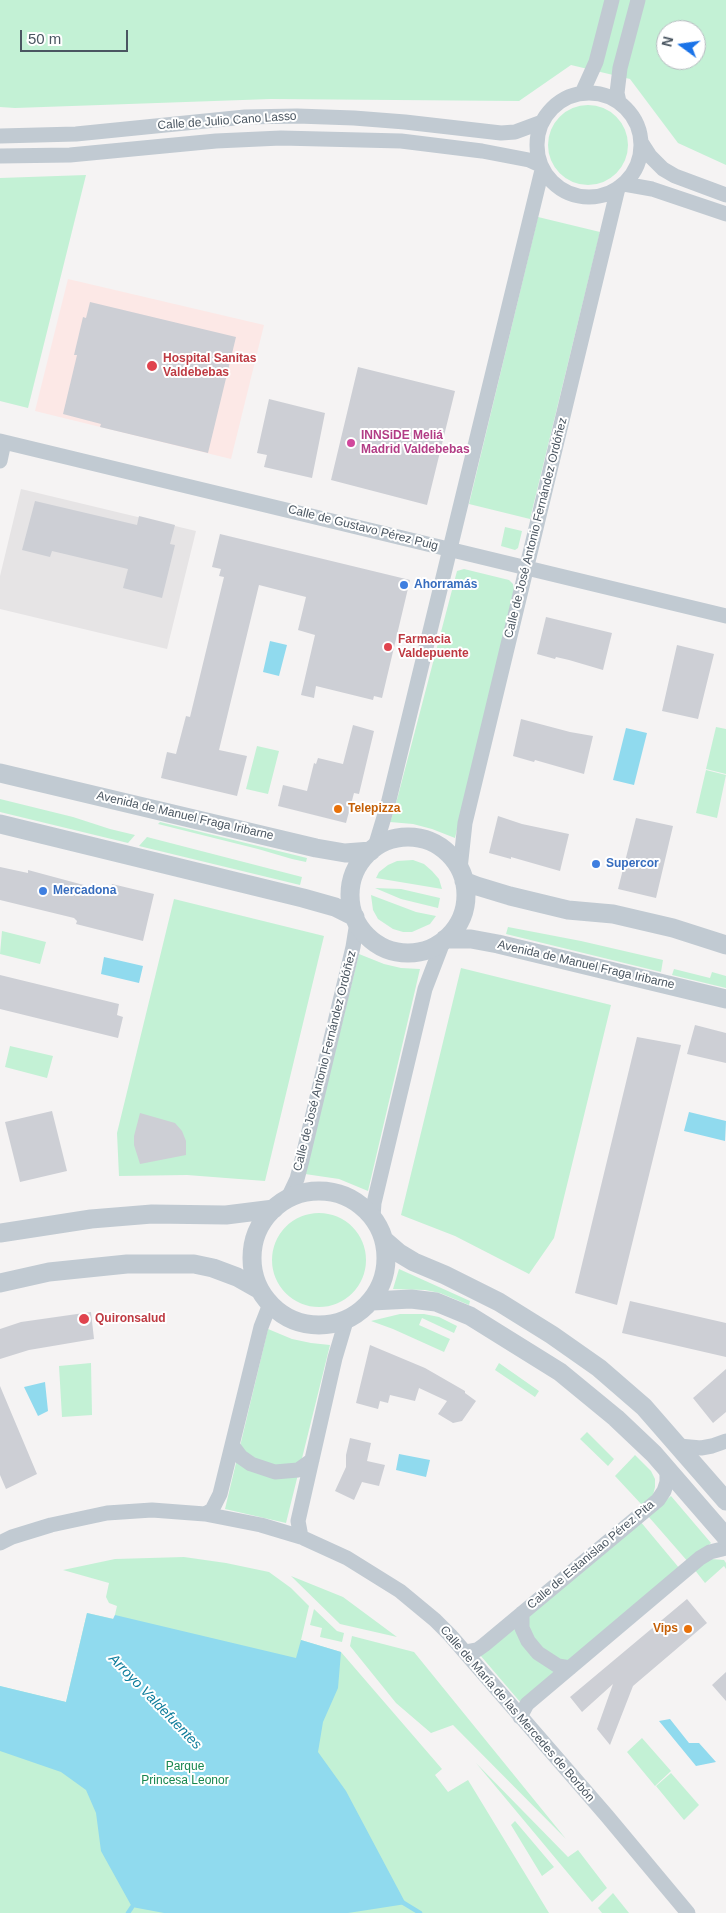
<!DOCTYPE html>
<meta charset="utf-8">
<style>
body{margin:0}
#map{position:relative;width:726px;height:1913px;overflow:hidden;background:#f5f3f3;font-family:Helvetica,sans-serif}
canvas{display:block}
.north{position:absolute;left:656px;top:20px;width:50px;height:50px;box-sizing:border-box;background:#fff;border:1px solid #b7bbc0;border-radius:50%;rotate:284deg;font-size:14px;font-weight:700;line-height:20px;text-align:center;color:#4a5661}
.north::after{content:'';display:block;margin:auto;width:18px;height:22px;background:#1a73e8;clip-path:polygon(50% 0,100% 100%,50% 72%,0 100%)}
.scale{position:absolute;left:20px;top:30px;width:108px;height:22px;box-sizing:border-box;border:2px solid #4a5661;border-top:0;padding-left:6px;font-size:15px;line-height:18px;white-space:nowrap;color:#4a5661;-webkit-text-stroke:4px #fff;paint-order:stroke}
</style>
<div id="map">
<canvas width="726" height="1913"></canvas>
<div class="north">N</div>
<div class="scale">50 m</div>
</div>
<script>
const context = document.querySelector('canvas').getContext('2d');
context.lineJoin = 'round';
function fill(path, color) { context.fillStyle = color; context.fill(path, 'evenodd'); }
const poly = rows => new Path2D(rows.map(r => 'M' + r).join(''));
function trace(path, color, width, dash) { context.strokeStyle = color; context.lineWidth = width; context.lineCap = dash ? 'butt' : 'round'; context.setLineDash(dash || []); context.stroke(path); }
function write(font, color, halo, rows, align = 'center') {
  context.font = font + ' Helvetica,sans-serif'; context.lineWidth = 4; context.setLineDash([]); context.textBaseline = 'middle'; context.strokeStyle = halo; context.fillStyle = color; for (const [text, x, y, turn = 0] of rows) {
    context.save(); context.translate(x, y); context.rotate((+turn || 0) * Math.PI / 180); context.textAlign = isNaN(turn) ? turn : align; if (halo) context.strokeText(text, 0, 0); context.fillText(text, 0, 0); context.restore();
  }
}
const education = poly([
 [21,489,196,531,167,649,0,609,0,576]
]);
const medical = poly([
 [68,279,264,325,231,459,35,411]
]);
const green = poly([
 [0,0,726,0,726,165,678,143,630,79,571,65,519,101,271,99,15,108,0,107],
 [666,30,696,30,696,60,666,60],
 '548 145a40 40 0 1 1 80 0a40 40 0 1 1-80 0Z',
 [86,175,28,408,0,401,0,178],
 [538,217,600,232,530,519,469,504],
 [505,527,522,531,518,548,515,550,501,546],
 [464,569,509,580,513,584,514,590,455,838,432,829,413,824,390,822,394,811,457,571],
 [716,727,726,729,726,774,706,769],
 [257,746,279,751,268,794,246,789],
 [706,770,726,775,717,818,696,813],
 [0,799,73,817,110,829,135,835,128,843,0,812],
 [160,822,307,858,306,862,292,859,258,849,158,824],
 [147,837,302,877,300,885,139,846],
 [413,860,424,864,432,871,439,879,442,889,376,878,379,872,388,865,397,861],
 [375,888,401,889,440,898,438,908,401,899],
 [371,895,416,912,436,916,430,924,412,932,403,932,393,929,378,919,373,910],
 [174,899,324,936,265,1181,187,1175,119,1176,117,1133],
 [508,927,581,941,663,960,661,972,506,934],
 [2,931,46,942,40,964,0,954],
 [359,954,384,964,401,968,420,969,368,1191,339,1179,305,1174],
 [461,968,611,1005,554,1238,529,1274,455,1236,401,1215],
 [674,969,710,978,712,972,726,976,726,988,672,975],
 [10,1046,53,1056,47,1078,5,1067],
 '272 1260a47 47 0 1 1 94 0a47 47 0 1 1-94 0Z',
 [399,1269,470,1301,469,1305,440,1293,425,1290,393,1289],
 [400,1314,424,1314,439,1317,457,1326,454,1333,422,1318,419,1325,450,1339,444,1352,393,1329,371,1321],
 [268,1329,292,1339,311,1343,330,1345,286,1523,225,1509],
 [91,1363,92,1415,62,1417,59,1366],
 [499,1363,539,1391,535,1397,495,1370],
 [587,1432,614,1459,608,1466,580,1439],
 [635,1455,651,1471,655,1479,655,1487,653,1495,642,1505,615,1476],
 [671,1496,711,1543,689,1563,648,1516],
 [640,1521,680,1569,521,1703,480,1655],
 [184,1557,226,1563,269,1572,291,1588,309,1606,301,1640,341,1652,442,1769,435,1775,448,1792,468,1780,549,1913,0,1913,0,1686,66,1702,87,1613,114,1619,117,1606,109,1603,106,1597,109,1583,63,1570,115,1559],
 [711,1559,724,1560,726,1563,726,1569,724,1566,705,1583,694,1569],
 [291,1576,343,1597,397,1637,340,1624],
 [314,1609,337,1631,344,1633,342,1642,320,1637,322,1628,310,1625],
 [352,1636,414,1652,566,1839,453,1725,431,1733,396,1703,350,1646],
 [642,1738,671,1771,655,1786,627,1752],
 [476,1763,568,1857,578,1850,607,1888,592,1902],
 [671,1773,699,1805,684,1820,656,1786],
 [515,1821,554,1867,542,1876,511,1825],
 [613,1893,629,1913,602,1913,598,1908]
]);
const water = poly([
 [270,641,287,645,279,676,263,672],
 [626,728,647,733,634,785,613,780],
 [104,957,143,966,139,983,101,974],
 [689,1112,726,1121,725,1141,684,1131],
 [45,1382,48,1411,38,1416,24,1387],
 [399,1454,430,1460,426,1477,396,1470],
 [87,1613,113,1619,115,1615,296,1658,301,1640,341,1652,338,1688,323,1722,318,1752,346,1791,406,1904,348,1913,164,1913,132,1907,101,1851,96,1813,86,1790,61,1772,0,1751,0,1686,66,1702],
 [670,1719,689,1743,699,1743,716,1762,696,1766,659,1721]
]);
const stream = poly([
 [402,1902,420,1913],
 [128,1913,132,1907]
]);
const building = poly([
 [90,302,236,337,208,453,100,427,101,424,63,414,77,355,74,355,83,317,86,318],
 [358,367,455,391,427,505,331,480],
 [269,399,325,413,312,478,264,467,267,455,257,453],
 [35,501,137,525,139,516,175,525,170,544,175,545,162,598,123,588,128,569,52,551,50,557,22,550],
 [220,534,410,580,382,698,374,696,373,700,316,686,314,698,301,695,315,635,298,630,306,597,259,585,219,750,247,756,237,796,161,778,167,752,176,754,186,716,190,717,224,577,219,576,221,569,212,567],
 [546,617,612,633,603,670,569,660,556,657,555,659,537,654],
 [677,645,714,654,698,719,662,711],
 [521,719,570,732,593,736,584,774,535,760,534,762,513,756],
 [353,725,374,731,359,794,354,793,346,823,278,806,283,785,307,791,314,763,316,764,318,758,343,764],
 [498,816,522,824,569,834,560,871,511,857,511,859,489,853],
 [636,818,673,826,656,898,618,889],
 [0,867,28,873,28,870,106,891,108,887,111,888,112,884,154,894,143,941,76,924,77,921,74,918,0,900],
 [0,975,119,1004,117,1015,123,1017,118,1038,0,1009],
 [695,1025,726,1033,726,1063,687,1054],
 [637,1037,681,1045,617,1305,575,1293],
 [52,1111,67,1171,20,1182,5,1122],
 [140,1113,175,1123,182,1131,186,1141,186,1155,140,1164,134,1145,134,1136],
 [630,1301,726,1323,726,1357,622,1333],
 [91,1312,94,1339,29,1350,0,1359,0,1329,21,1322],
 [370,1345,425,1368,465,1391,465,1393,476,1401,462,1421,453,1423,438,1414,447,1401,419,1388,415,1401,390,1395,388,1403,380,1401,378,1409,356,1403],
 [726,1369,726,1412,713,1423,693,1398],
 [0,1386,37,1474,6,1489,0,1475],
 [350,1438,371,1443,367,1461,385,1465,379,1486,362,1482,354,1500,335,1491,346,1467,346,1455],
 [687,1599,707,1623,633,1686,610,1745,597,1729,613,1684,582,1712,570,1697],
 [726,1672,726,1701,712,1685]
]);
const minor = poly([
 [582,93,596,62,612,0],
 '537 145a52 52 0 1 1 104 0a52 52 0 1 1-104 0Z',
 [619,102,617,93,620,68,638,0],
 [0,136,76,134,245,117,297,116,354,118,405,122,501,133,515,132,542,122],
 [641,142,650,156,663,169,675,176,726,195],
 [0,156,70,155,216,141,281,138,401,141,482,151,529,160,540,165],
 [624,184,652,189,726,214],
 [0,441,726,616],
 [0,461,4,442],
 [375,847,388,804,542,170],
 [460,869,465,823,618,188],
 [288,1198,297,1179,302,1160,353,947,357,922],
 [373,1217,374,1203,425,989,443,942],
 [232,1445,241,1457,251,1464,275,1472,298,1470,312,1460],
 [679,1446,701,1448,712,1446,726,1441],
 [205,1514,212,1510,220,1494,261,1327,270,1304],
 [301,1537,298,1521,335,1358,346,1321],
 [0,1543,12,1537,51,1525,107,1513,152,1510,205,1514,261,1525,301,1537,347,1558,400,1591,435,1620,450,1635,607,1816,688,1913],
 [522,1613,522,1628,528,1641,538,1653,558,1666,570,1668],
 [466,1652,477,1650,484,1645,658,1500,664,1491,667,1482,667,1469],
 [520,1717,527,1704,700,1558,710,1552,726,1548]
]);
const tertiary = poly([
 [0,773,316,848,345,853,371,851],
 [0,824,303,898,335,907,355,917],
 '350 895a58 58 0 1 1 116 0a58 58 0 1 1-116 0Z',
 [464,881,477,886,510,896,568,910,613,914,673,928,726,945],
 [445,939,471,939,498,944,726,999],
 '252 1258a67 67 0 1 1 134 0a67 67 0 1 1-134 0Z',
 [0,1233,91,1219,152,1214,226,1215,274,1209],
 [384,1240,399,1253,414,1262,445,1275,499,1302,552,1335,599,1368,644,1407,726,1501],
 [0,1283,49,1272,127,1264,194,1264,213,1268,237,1277,260,1290],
 [372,1301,411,1299,436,1302,470,1316,560,1372,616,1418,654,1454,726,1537]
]);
const markers = [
 [152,366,6,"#e0444e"],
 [351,443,5,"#d1479c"],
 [404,585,5,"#3f7fe0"],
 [388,647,5,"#e0444e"],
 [338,809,5,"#e8710a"],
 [596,864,5,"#3f7fe0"],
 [43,891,5,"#3f7fe0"],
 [84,1319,6,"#e0444e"],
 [688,1629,5,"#e8710a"]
];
const streetNames = [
 ["Calle de Julio Cano Lasso",227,121,-4],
 ["Calle de Gustavo Pérez Puig",363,528,14],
 ["Calle de José Antonio Fernández Ordóñez",536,528,-76],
 ["Avenida de Manuel Fraga Iribarne",185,816,13],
 ["Avenida de Manuel Fraga Iribarne",586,965,13],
 ["Calle de José Antonio Fernández Ordóñez",325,1061,-76],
 ["Calle de Estanislao Pérez Pita",591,1555,-40],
 ["Calle de María de las Mercedes de Borbón",517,1714,49]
];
const healthNames = [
 ["Hospital Sanitas",163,359],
 ["Valdebebas",163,373],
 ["Farmacia",398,640],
 ["Valdepuente",398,654],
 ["Quironsalud",95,1319]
];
const hotelNames = [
 ["INNSiDE Meliá",361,436],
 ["Madrid Valdebebas",361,450]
];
const shopNames = [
 ["Ahorramás",414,585],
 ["Supercor",606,864],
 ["Mercadona",53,891]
];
const foodNames = [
 ["Telepizza",348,809],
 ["Vips",678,1629,"right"]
];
const parkNames = [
 ["Parque",185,1767],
 ["Princesa Leonor",185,1781]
];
const waterNames = [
 ["Arroyo Valdefuentes",155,1702,46]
];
fill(education, '#e6e4e5');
fill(medical, '#fce8e6');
fill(green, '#c3f1d5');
fill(water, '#90daee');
trace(stream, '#90daee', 4.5);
fill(building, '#cdcfd5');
trace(minor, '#c1cad2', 15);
trace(tertiary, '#c1cad2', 19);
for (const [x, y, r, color] of markers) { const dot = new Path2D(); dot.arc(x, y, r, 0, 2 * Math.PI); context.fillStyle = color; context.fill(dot); trace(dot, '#fff', 2); }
write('12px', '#4a5661', '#fff', streetNames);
write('bold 12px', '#be3a42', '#fff', healthNames, 'left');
write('bold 12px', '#b23c85', '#fff', hotelNames, 'left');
write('bold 12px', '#366cbe', '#fff', shopNames, 'left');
write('bold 12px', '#c56008', '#fff', foodNames, 'left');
write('12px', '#17864f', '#fff', parkNames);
write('italic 14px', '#0c7c9b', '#fff', waterNames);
</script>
